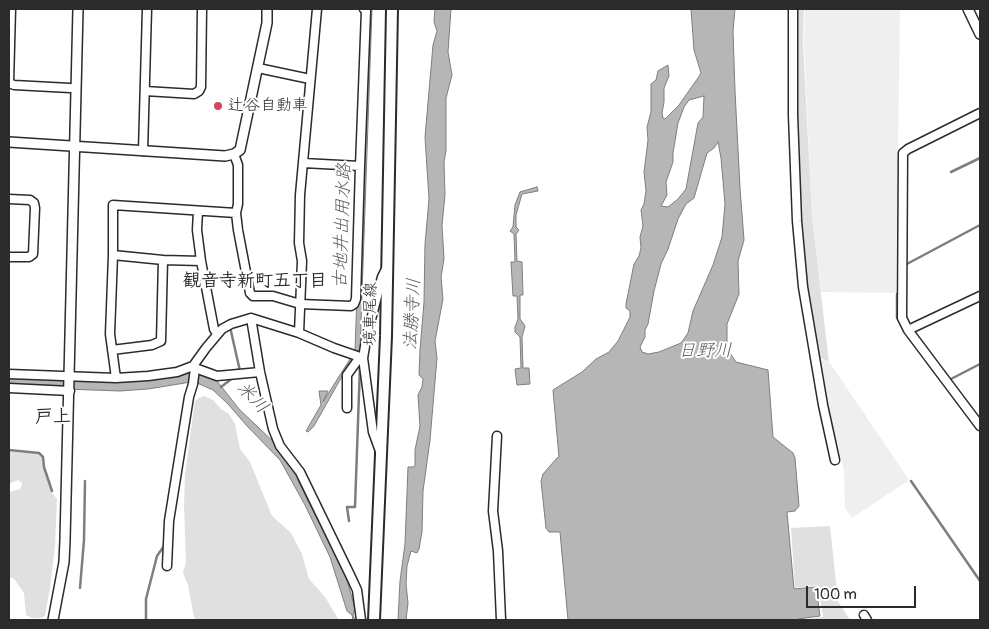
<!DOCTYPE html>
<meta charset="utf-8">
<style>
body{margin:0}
#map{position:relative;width:989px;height:629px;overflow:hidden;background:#fff;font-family:Pangolin,sans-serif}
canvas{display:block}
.frame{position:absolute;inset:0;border:10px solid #2b2b2b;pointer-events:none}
.scale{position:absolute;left:806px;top:586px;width:110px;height:22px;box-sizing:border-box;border:2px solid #2b2b2b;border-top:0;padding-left:6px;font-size:15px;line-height:18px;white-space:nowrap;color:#2b2b2b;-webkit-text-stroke:4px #fff;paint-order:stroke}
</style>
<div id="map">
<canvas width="989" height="629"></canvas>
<div class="frame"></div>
<div class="scale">100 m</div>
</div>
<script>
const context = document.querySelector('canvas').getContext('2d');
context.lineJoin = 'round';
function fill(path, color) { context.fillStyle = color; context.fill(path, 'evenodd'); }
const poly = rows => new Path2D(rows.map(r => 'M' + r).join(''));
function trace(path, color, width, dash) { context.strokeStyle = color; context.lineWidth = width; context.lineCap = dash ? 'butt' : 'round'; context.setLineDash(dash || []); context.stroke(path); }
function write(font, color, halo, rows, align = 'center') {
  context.font = font + ' Pangolin,"Klee One",sans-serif'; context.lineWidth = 4; context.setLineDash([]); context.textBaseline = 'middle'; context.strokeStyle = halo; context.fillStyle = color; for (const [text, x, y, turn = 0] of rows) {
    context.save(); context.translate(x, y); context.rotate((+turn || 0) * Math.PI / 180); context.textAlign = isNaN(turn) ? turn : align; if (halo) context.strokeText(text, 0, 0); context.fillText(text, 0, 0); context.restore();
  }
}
const built = poly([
 [805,9,900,9,896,293,821,292,812,217,804,43],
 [817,357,830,363,909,480,852,518,845,508,844,473,842,461,831,423,826,392]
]);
const green = poly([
 [795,9,804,9,803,43,812,217,829,362,817,356,800,228,797,191],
 [204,396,213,400,221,409,229,414,235,424,240,449,250,462,272,516,291,533,302,554,309,579,325,597,339,620,198,620,194,618,188,585,183,573,186,562,184,505,185,475,193,414,195,401,199,398],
 [9,451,38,454,42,458,52,493,57,499,55,546,50,588,45,616,41,618,32,618,26,615,24,593,14,579,9,577,9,492,20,489,22,485,22,483,18,480,9,484],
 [830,526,838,601,850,620,801,620,823,617,818,585,795,588,791,528]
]);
const water = poly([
 [367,9,372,9,360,351,345,371,314,426,308,432,306,431,321,405,319,391,328,391,323,402,355,351,367,9],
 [435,9,451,9,448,52,452,75,446,98,446,151,444,162,445,195,442,225,444,259,441,277,443,299,435,341,437,358,430,440,423,491,422,532,419,549,417,553,411,551,407,566,406,584,408,603,406,620,398,620,400,581,405,544,408,467,413,467,415,466,415,450,420,426,418,395,422,387,423,379,419,375,420,350,424,302,425,244,429,199,425,137,433,45,437,31,434,22,435,9],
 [691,9,735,9,733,31,735,91,740,188,744,240,738,261,739,294,727,324,727,341,730,353,736,362,768,370,773,437,793,453,795,458,799,506,795,511,787,512,794,589,816,587,820,616,798,619,798,620,568,620,560,532,549,532,546,528,541,481,543,474,557,458,559,457,553,390,582,372,596,359,609,352,618,341,630,317,630,311,626,308,626,304,634,264,639,256,641,248,640,237,643,226,641,210,644,204,646,191,644,172,648,140,647,127,651,112,651,84,656,80,658,71,668,65,669,76,664,88,664,102,662,113,663,118,665,119,679,105,698,78,701,73,694,50,691,9],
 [704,96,703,117,698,123,686,189,678,199,668,207,661,206,667,195,666,182,673,162,673,153,678,123,684,107,689,100,704,96],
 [718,142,721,158,725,204,722,237,713,265,693,311,688,333,681,343,659,352,648,354,642,352,640,347,645,337,645,330,648,324,654,291,661,264,668,249,678,219,686,204,694,198,707,153,714,148,718,142],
 [537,187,538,191,522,194,516,215,516,227,519,230,516,234,517,261,522,262,523,295,520,295,520,319,525,326,522,337,523,368,529,368,530,384,517,385,515,369,521,368,520,337,515,332,515,327,518,319,517,296,513,296,511,262,515,262,514,234,510,231,513,227,515,205,520,192,537,187],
 [190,371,197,372,213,378,217,381,239,409,280,448,290,461,289,464,294,473,297,474,298,480,306,497,338,559,343,565,355,609,353,615,355,620,353,620,352,615,347,611,330,557,305,505,280,460,247,426,228,404,213,390,195,382,191,382,148,389,120,391,9,387,9,377,108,381,164,377,190,371]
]);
const stream = poly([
 [951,172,980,158],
 [905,265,980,225],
 [897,318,897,294],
 [230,327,240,371],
 [949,380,980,364],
 [221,387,234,377],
 [9,450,39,453,43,457,44,467,52,491],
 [911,481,980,581],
 [349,521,347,507,355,507,360,365],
 [80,588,84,540,85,481],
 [146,620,146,599,157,556,164,546]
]);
const minor = poly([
 [793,9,793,115,797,221,803,287,823,405,835,460],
 [258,68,310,79],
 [9,83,11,9],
 [9,83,14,85,70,88],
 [145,91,194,94,199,91,201,87,202,9],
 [980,113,908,149,903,153,902,318,908,330,980,296],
 [143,151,147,9],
 [234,154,238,165,238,204,236,213,238,230,250,293,253,296,273,296,300,304,351,306,354,304,356,299,360,166,303,163],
 [360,166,366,11,364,9],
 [9,199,30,200,34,203,35,208,33,254,29,257,9,257],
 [198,211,197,230,201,261,214,329,217,334],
 [113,255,110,334,116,378],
 [163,260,113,255,113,205,236,213],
 [251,318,260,372,273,429,280,446,300,472,351,577,357,590,361,620],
 [908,330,980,426],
 [299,333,302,261,299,243,300,195,317,9],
 [112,350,152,345,161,341,163,260,201,261],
 [195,368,217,376,260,372],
 [9,374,116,378,148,376,177,372,193,366,206,348,222,329,231,324,251,318,299,333,334,348,363,358],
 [9,388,70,391],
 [347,408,347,375,360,357],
 [497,436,493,511,498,551,501,620],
 [381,454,373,432,363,358,367,335,382,277,386,269],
 [167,566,169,521,189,397,193,384,195,368,193,366],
 [864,615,867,620]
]);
const tertiary = poly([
 [968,9,980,34],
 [9,142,225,156,234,154,240,150,267,23,267,9],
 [53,620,64,562,65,540,78,9]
]);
const secondary = poly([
 [374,620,386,336,392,9]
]);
const markers = [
 [218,106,5,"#d1495b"]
];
const poiNames = [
 ["辻谷自動車",228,106]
];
const streetNames = [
 ["境車尾線",371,314,-89]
];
const waterNames = [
 ["古地井出用水路",343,226,-88],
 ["法勝寺川",413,314,-87],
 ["日野川",705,351],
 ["米川",252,398,46]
];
const neighbourhoodNames = [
 ["観音寺新町五丁目",255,281],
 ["戸上",53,417]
];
fill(built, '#efefef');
fill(green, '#e0e0e0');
fill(water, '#b6b6b6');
trace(water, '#7e7e7e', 1);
trace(stream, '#7e7e7e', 2.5);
trace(minor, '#2b2b2b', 11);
trace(tertiary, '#2b2b2b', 12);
trace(secondary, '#2b2b2b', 14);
trace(minor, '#fff', 8);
trace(tertiary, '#fff', 9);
trace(secondary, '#fff', 10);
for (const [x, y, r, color] of markers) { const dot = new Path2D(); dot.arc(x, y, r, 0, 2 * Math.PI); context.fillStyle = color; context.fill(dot); trace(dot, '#fff', 2); }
write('16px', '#2b2b2b', '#fff', poiNames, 'left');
write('16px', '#2b2b2b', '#fff', streetNames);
write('italic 18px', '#5c5c5c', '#fff', waterNames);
write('bold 18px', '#2b2b2b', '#fff', neighbourhoodNames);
</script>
